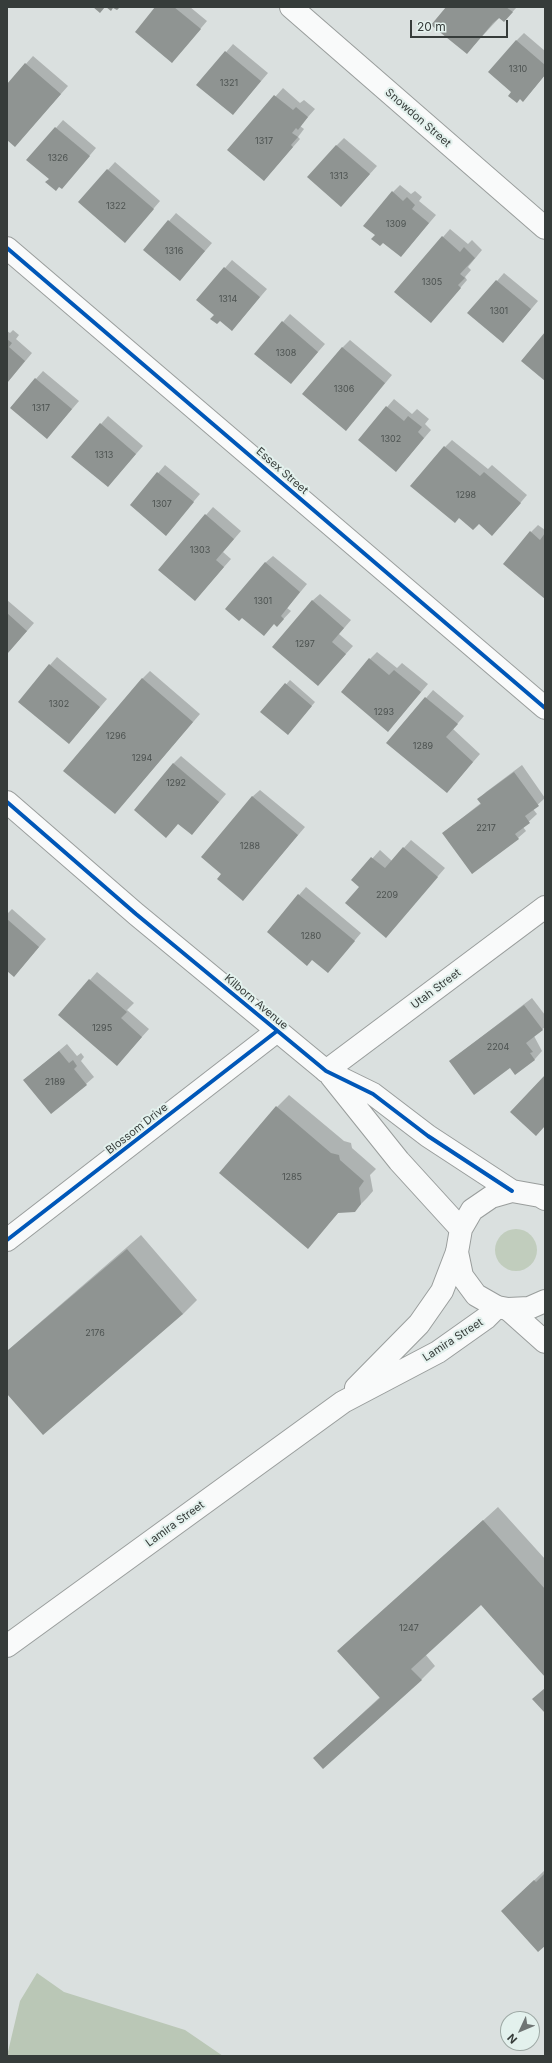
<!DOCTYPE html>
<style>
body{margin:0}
#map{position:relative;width:552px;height:2063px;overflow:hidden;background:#dae0df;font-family:Inter,sans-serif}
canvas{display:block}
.frame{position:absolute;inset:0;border:8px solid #363c3a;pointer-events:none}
.north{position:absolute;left:500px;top:2011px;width:40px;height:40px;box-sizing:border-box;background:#e3f1ed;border:1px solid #9ea9a5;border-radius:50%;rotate:226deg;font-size:11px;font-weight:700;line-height:16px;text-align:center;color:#363c3a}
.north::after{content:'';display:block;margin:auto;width:14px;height:18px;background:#6f7574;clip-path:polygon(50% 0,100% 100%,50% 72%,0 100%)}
.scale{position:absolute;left:410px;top:20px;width:98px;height:18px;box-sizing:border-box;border:2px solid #363c3a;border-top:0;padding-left:5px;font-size:12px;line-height:14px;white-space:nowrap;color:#363c3a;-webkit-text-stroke:3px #e3f1ed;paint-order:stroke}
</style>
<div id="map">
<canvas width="552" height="2063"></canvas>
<div class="frame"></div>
<div class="north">N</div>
<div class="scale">20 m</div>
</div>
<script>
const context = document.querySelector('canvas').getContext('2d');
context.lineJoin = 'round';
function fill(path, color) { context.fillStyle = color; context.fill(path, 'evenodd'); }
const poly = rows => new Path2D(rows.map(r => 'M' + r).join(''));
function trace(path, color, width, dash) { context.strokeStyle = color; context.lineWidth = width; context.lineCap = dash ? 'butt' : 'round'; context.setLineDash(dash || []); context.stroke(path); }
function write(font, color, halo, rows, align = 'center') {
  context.font = font + ' Inter,sans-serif'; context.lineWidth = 4; context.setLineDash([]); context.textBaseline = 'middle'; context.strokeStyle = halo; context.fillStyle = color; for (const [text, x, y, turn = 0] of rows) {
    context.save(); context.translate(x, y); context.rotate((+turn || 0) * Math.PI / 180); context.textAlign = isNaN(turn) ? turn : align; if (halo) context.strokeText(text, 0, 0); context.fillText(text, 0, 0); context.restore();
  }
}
const green = poly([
 '495 1250a21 21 0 1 1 42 0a21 21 0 1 1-42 0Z'
]);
const forest = poly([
 [37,1973,64,1992,185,2030,223,2056,7,2056,20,2001]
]);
const shadow = poly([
 [157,7,190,7,207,21,179,54],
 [447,7,517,7,504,21,500,17,474,45],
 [524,33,545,51,545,75,530,93,516,41],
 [233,44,268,73,240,106,198,85],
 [33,56,68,86,15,146,7,139,7,85],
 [283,88,300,103,304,100,315,109,300,126,304,129,298,137,300,139,264,180,228,150],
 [63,120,96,148,69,180,50,179,28,160],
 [344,138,377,166,341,206,336,146],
 [115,162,160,201,132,234,79,202],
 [400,185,411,194,415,191,422,197,419,201,436,215,408,248,393,192],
 [176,213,212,243,180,280,144,250],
 [450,229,468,244,472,240,482,250,468,267,471,270,465,277,467,280,438,314,443,237],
 [232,260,267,289,239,322,215,315,197,300],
 [504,273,538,301,510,334,469,313],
 [290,314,325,344,298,375,283,322],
 [13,330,19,335,16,339,32,353,7,383,7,331,10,333],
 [350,340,392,375,353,422,342,348],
 [43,371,79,401,54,430,11,407],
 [394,399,412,414,417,409,429,419,425,424,431,430,403,463,359,440],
 [108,416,143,446,115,478,101,424],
 [452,440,488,469,492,465,527,495,500,527,445,447],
 [165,465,200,494,166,534,131,505],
 [213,507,241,531,223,552,231,559,202,592,206,515],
 [538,525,545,530,545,598,531,532],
 [273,556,307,584,287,608,291,611,277,626,274,623,265,563],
 [320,594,351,620,339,634,353,646,318,685,312,601],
 [7,600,34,623,7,654],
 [377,652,397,668,402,663,428,684,395,723,370,659],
 [57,657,107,699,76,735,50,665],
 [150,671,200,714,115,813,142,679],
 [290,680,315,702,291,730,262,712],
 [433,690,464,716,453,729,480,754,454,784,387,743],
 [181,756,226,794,192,834,173,764],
 [522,765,545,798,533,809,537,814,523,827,526,831,518,838,443,833,481,803,479,799,486,792],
 [260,790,305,827,243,900,252,797],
 [411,840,445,868,386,936,360,886,353,880,380,850,392,861],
 [306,887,361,933,335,964,312,959,268,931],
 [12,909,46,939,21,968,7,969,7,914],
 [97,972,134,1003,127,1010,149,1029,124,1057,59,1015],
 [532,998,545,1015,545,1027,534,1036,542,1051,535,1059,515,1073,511,1067,450,1061],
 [67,1044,77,1056,81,1053,84,1057,81,1061,94,1077,86,1084,24,1080],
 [289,1095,344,1141,351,1143,352,1148,376,1169,370,1175,373,1191,367,1198,354,1211,339,1212,308,1247,277,1107],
 [141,1235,197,1300,183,1314,7,1392,7,1351],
 [498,1507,545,1559,545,1675,481,1604,425,1654,435,1666,421,1680,314,1758,380,1697,339,1651],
 [545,1870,545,1945,502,1911]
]);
const building = poly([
 [93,7,105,7,100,13],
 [106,7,120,7,117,10,113,8,111,11],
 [155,7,174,7,201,29,172,63,135,32],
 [446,7,506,7,513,12,504,22,499,18,493,23,467,54,431,25],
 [516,40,545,65,545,75,523,102,520,99,517,103,508,96,511,92,488,72],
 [225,51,261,81,233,115,196,85],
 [25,63,61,94,15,147,7,140,7,84],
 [274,95,293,110,296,107,308,117,298,130,296,128,292,133,298,137,291,145,293,147,264,181,227,150],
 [55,127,90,156,62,189,59,187,56,191,45,182,49,179,26,160],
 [336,145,370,174,341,207,307,177],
 [107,169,154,209,125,243,78,202],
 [392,191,403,201,407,197,415,205,412,209,429,223,401,257,383,243,380,246,371,239,375,235,363,226],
 [168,220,205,251,180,281,143,250],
 [442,236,460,252,464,247,475,258,460,274,465,278,458,285,461,288,431,323,394,292],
 [224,267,260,297,232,331,220,321,217,324,210,319,214,315,196,300],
 [496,280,531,309,503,343,467,313],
 [282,321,318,352,291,384,254,354],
 [545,332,545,381,521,361],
 [7,339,12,343,9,347,25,361,7,383],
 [342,347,385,383,346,431,302,394],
 [35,378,72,409,47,439,10,408],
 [386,406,404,421,408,416,422,427,418,432,424,438,396,472,358,440],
 [100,423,136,454,108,487,71,457],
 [444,446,480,476,484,472,521,503,492,536,479,524,473,530,459,518,455,523,410,486],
 [157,472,194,502,166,536,130,505],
 [205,514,234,539,216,560,224,567,195,601,158,570],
 [530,531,540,540,545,533,545,599,503,564],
 [265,562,300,592,281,616,284,619,277,627,274,624,264,636,242,618,239,621,225,609],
 [312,600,344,628,332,642,346,654,318,686,272,647],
 [7,613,27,631,7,654],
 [369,658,389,675,394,670,421,692,388,732,341,692],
 [49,664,100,707,69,744,18,702],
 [142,678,193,722,115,814,63,771],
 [285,683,312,706,288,735,260,712],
 [425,697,458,724,446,737,473,762,447,793,386,743],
 [173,763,219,802,192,835,178,824,166,838,134,810],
 [514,772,539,806,525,816,530,823,515,834,519,839,472,874,442,833,481,804,477,799],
 [252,796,298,835,243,901,217,879,221,874,201,857],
 [403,847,438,877,386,938,345,903,359,887,351,880,371,857,385,868],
 [298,894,355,941,328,973,312,960,307,966,267,932],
 [7,919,39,947,14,977,7,971],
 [89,979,127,1012,121,1018,142,1037,117,1066,58,1015],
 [524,1005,543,1030,526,1043,533,1052,530,1053,535,1060,515,1075,510,1068,474,1095,449,1061],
 [59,1051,69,1063,73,1060,77,1066,74,1069,87,1085,51,1114,23,1080],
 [545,1075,545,1126,536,1136,510,1112],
 [276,1106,331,1153,339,1155,340,1160,364,1181,359,1188,361,1204,355,1212,338,1213,308,1249,219,1173],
 [127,1249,183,1314,43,1435,7,1394,7,1351],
 [483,1520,545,1589,545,1677,481,1605,411,1669,422,1680,323,1769,313,1758,380,1698,337,1651],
 [545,1688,545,1713,532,1699],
 [545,1873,545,1946,538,1952,501,1911,534,1880,536,1882]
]);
const minor = poly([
 [291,7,545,228],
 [7,248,545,708],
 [326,1071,545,907],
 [7,1240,277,1031],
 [508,1309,545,1342],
 [356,1388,419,1324,442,1291,457,1252],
 [7,1646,343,1402,438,1352,486,1318,497,1307]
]);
const tertiary = poly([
 [7,802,136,914,326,1071,373,1094,428,1136,512,1191],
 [331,1076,399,1161,461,1229],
 [545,1199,540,1196,512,1191,491,1197,472,1210,461,1229,457,1252,462,1276,476,1295,497,1307,508,1309,529,1308,545,1301]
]);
const cycleway = poly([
 [7,248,545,708],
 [7,802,136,914,326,1071,373,1094,428,1136,512,1191],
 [7,1240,277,1031]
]);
const numberNames = [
 ["1310",518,69],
 ["1321",229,83],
 ["1317",264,141],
 ["1326",58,158],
 ["1313",339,176],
 ["1322",116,206],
 ["1309",396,224],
 ["1316",174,251],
 ["1305",432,282],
 ["1314",228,299],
 ["1301",499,311],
 ["1308",286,353],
 ["1306",344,389],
 ["1317",41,408],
 ["1302",391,439],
 ["1313",104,455],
 ["1298",466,495],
 ["1307",162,504],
 ["1303",200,550],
 ["1301",263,601],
 ["1297",305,644],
 ["1302",59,704],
 ["1293",384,712],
 ["1296",116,736],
 ["1289",423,746],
 ["1294",142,758],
 ["1292",176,783],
 ["2217",486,828],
 ["1288",250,846],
 ["2209",387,895],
 ["1280",311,936],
 ["1295",102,1028],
 ["2204",498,1047],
 ["2189",55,1082],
 ["1285",292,1177],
 ["2176",95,1333],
 ["1247",409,1628]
];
const streetNames = [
 ["Snowdon Street",418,118,41],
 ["Essex Street",282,471,41],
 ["Utah Street",436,989,-37],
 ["Kilborn Avenue",256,1002,40],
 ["Blossom Drive",137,1129,-38],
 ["Lamira Street",453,1340,-33],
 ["Lamira Street",175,1524,-36]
];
fill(green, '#c1cdbd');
fill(forest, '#bac7b6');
fill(shadow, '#0003');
fill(building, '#8f9492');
trace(minor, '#999d9c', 24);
trace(tertiary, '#999d9c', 24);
trace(minor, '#f9fafa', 22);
trace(tertiary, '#f9fafa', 22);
trace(cycleway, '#0057b8', 4);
write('9px', '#4c5250', null, numberNames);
write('11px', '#363c3a', '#e3f1ed', streetNames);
</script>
